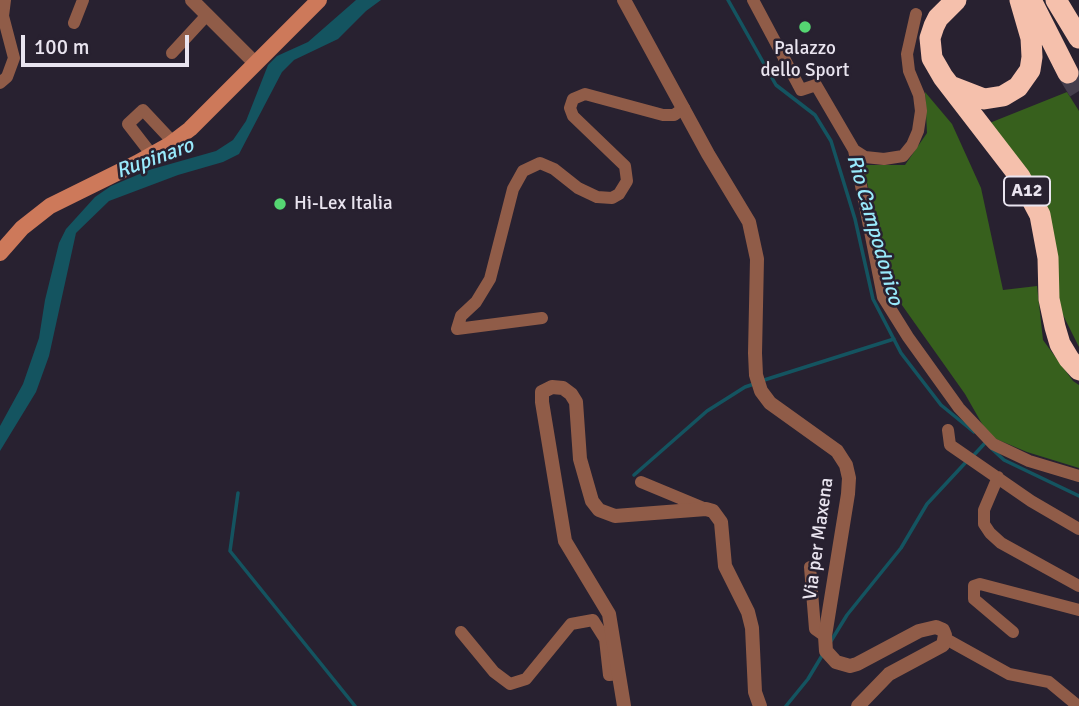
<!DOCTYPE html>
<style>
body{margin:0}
#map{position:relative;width:1079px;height:706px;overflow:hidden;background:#282130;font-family:Signika,sans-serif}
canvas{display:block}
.scale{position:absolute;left:21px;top:35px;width:168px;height:32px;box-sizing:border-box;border:4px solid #e9e4ef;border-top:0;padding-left:9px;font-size:21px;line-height:24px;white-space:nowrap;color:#e9e4ef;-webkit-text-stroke:5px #282130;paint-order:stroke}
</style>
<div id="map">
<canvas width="1079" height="706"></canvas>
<div class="scale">100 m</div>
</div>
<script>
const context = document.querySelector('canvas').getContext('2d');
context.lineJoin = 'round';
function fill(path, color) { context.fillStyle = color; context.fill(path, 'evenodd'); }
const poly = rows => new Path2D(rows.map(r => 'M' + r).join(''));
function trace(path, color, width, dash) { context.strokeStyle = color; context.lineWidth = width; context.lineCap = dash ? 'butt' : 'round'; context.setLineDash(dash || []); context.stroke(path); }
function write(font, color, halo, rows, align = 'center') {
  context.font = font + ' Signika,sans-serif'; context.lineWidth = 5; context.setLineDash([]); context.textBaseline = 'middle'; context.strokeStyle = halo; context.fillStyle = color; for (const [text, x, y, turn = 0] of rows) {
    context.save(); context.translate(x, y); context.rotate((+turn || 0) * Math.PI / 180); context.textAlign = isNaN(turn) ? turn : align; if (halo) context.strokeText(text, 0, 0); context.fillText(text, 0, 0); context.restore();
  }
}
const forest = poly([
 [925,92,952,124,981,188,1003,290,1037,286,1043,340,1073,381,1079,385,1079,468,1027,452,989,436,965,394,892,291,863,165,905,165,927,133],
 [1067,92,1079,111,1079,347,1057,303,1051,229,987,124]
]);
const water = poly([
 [356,0,381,0,366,11,338,39,294,60,282,72,239,154,223,162,178,175,109,201,76,233,49,356,36,392,0,451,0,426,23,384,39,338,45,300,59,243,66,229,95,197,111,186,149,170,216,151,233,140,246,121,268,65,277,56,308,42]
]);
const stream = poly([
 [728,0,776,85,815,115,831,141,855,219,873,299,901,353,941,405,974,432],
 [761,381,894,339],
 [992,449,1004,460,1079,496],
 [973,456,985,443],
 [634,475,707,411,745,387,754,384],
 [238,493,230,551,355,706],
 [831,641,847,615,901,548,927,504,967,461],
 [786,706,808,679,823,654]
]);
const motorwayTunnel = poly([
 [1068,73,1079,91]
]);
const minor = poly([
 [753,0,801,90,816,85,854,150,883,297,908,337,959,408,993,444,1029,461,1079,476],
 [74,23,83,0],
 [172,53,207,15],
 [0,83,7,77,14,58,3,16,5,0],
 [854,150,865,157,884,159,903,156,912,145,918,131,921,111,919,95,909,71,907,54,916,14],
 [152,155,128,124,143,110,173,142],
 [542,318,457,329,461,316,476,302,490,279,513,189,523,171,540,163,554,169,578,188,597,197,612,198,619,194,627,181,625,166,573,116,570,108,573,99,585,94,663,115,674,115,684,108],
 [948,430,950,445,1031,501,1079,529],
 [998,477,984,510,984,524,990,533,1001,543,1079,586],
 [641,482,706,509],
 [810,567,815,629,825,636],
 [461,632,494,672,510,684,526,679,571,624,593,620,605,639,609,675,619,674],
 [1013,632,974,599,974,586,980,584,1079,610],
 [946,639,1009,674,1049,682,1078,706]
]);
const tertiary = poly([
 [192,0,255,63],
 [624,0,708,154,749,222,757,259,755,353,756,375,761,391,770,403,837,451,846,465,849,478,848,494,825,636,826,651,836,662,850,666,857,664,919,631,936,627,943,630,945,635,943,645,889,674,858,706],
 [624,706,609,614,565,541,542,402,542,392,552,387,563,388,571,394,576,402,580,459,592,501,599,510,615,516,706,509,713,511,721,522,725,566,748,612,752,628,755,692,760,706]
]);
const secondary = poly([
 [0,253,22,228,50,206,137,163,169,145,190,129,319,0]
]);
const motorway = poly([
 [956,0,938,18,934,26,930,38,932,58,943,77,1020,177,1040,215,1048,258,1049,299,1055,327,1060,344,1069,359,1079,370],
 [1031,0,1068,73],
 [1056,0,1079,38],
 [953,87,984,99,1003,96,1018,87,1030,70,1032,57,1031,38,1020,0]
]);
const markers = [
 [805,27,7,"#55d672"],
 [280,204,7,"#55d672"]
];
const shields = [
 [1027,191,46]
];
const shieldNames = [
 ["A12",1027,191]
];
const poiNames = [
 ["Palazzo",805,49],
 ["dello Sport",805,71],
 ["Hi-Lex Italia",294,204,"left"]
];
const streetNames = [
 ["Via per Maxena",819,539,-82]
];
const waterNames = [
 ["Rupinaro",155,159,-20],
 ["Rio Campodonico",874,230,74]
];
fill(forest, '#37601d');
fill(water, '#145460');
trace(stream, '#145460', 3.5);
trace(motorwayTunnel, '#453e4d', 21, [21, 10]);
trace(minor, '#905c48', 12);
trace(tertiary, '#905c48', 14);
trace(secondary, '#cd795a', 16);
trace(motorway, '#f5c0ac', 21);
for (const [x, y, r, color] of markers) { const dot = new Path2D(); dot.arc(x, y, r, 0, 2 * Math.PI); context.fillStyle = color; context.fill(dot); trace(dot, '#282130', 2.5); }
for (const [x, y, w] of shields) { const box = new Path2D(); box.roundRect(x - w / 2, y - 14.5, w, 29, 5); context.fillStyle = '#282130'; context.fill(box); trace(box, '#e9e4ef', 2); }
write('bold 18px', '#e9e4ef', null, shieldNames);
write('19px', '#e9e4ef', '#282130', poiNames);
write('19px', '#e9e4ef', '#282130', streetNames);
write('italic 21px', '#98e9fb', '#282130', waterNames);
</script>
